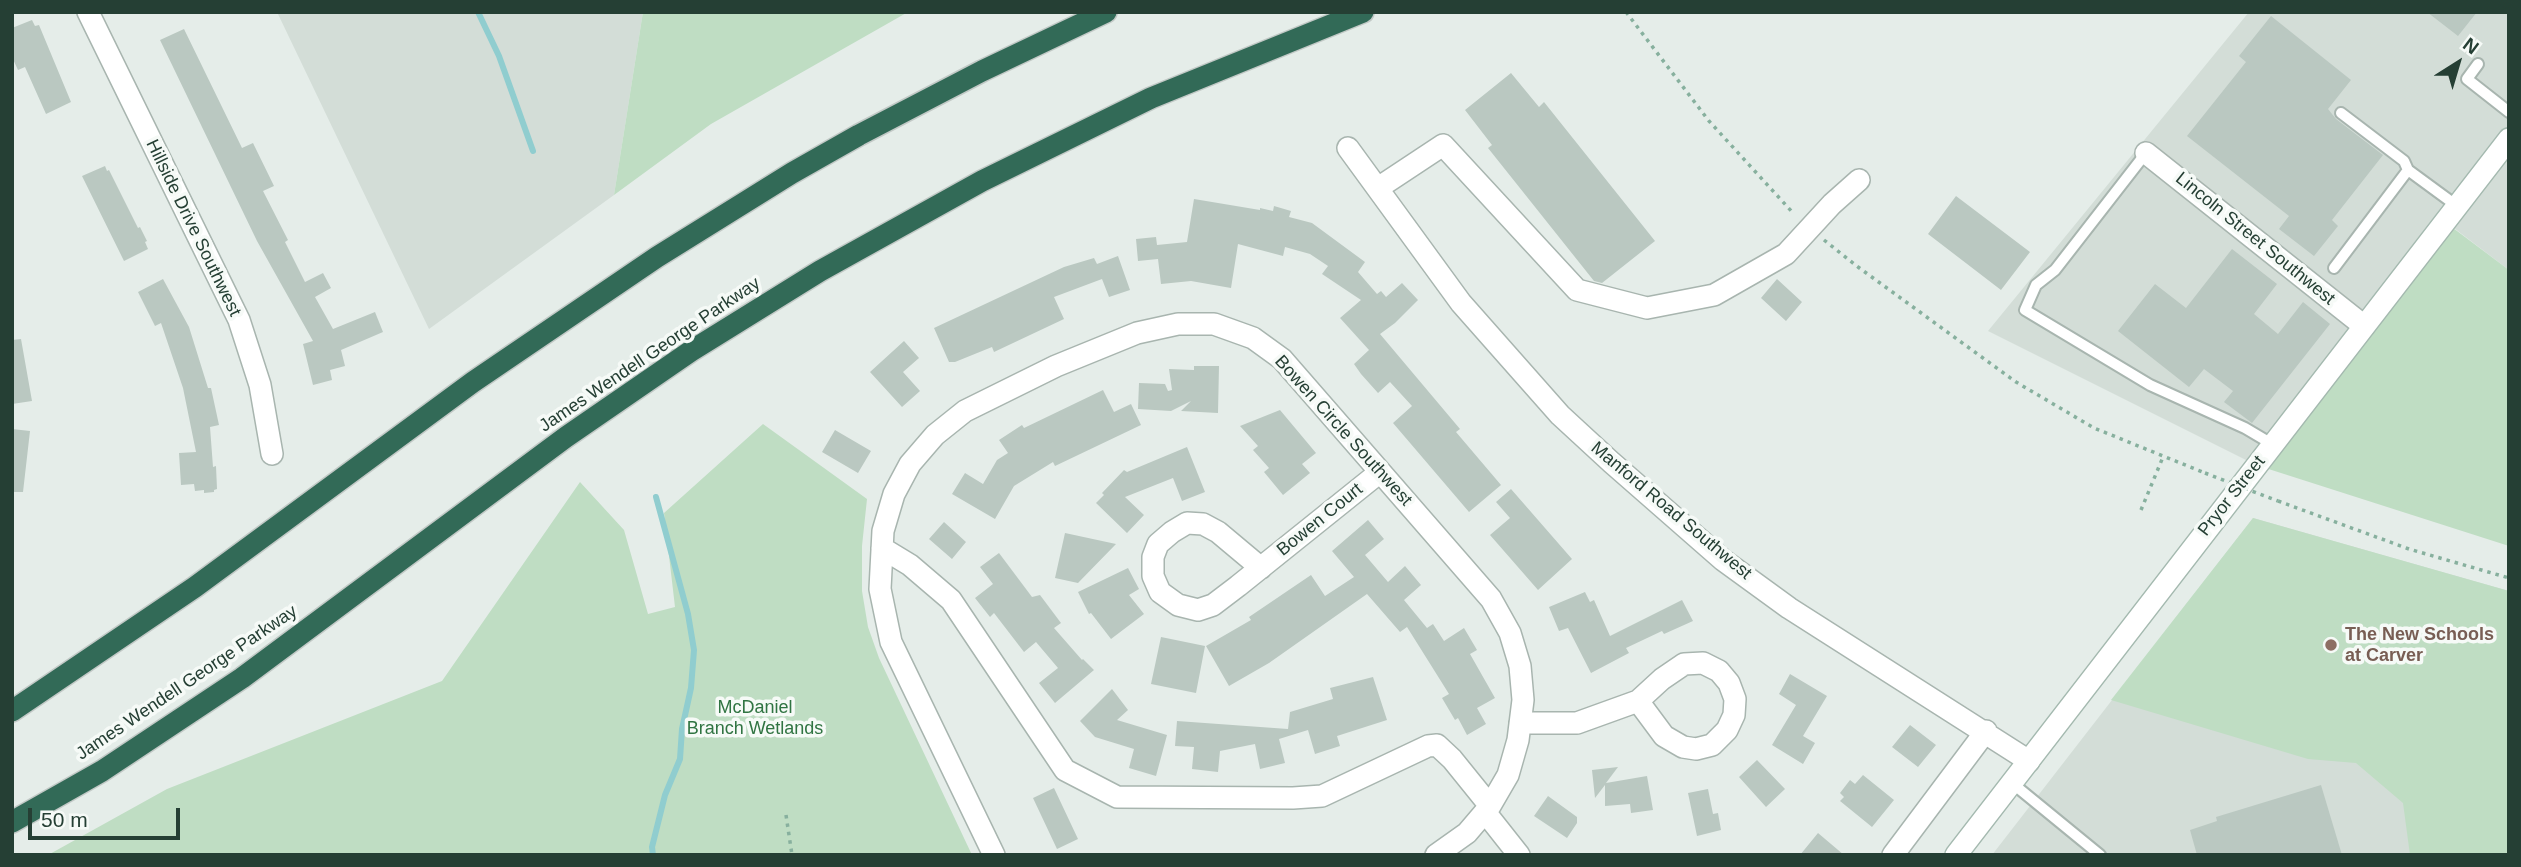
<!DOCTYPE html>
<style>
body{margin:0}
#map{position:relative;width:2521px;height:867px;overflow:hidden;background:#e5ede9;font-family:Helvetica,sans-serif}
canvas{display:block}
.frame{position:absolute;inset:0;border:14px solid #253f34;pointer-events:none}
.north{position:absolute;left:2423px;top:28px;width:70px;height:70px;-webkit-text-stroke:5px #f6faf7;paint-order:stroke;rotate:37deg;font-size:19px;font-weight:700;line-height:28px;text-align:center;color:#253f34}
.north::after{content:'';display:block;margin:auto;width:24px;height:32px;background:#253f34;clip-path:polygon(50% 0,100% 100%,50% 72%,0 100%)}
.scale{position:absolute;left:28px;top:808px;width:152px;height:32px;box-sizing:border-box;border:4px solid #253f34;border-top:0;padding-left:9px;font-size:21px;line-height:24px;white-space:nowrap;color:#253f34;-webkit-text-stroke:5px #f6faf7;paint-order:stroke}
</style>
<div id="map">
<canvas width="2521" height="867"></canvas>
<div class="frame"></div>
<div class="north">N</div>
<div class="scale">50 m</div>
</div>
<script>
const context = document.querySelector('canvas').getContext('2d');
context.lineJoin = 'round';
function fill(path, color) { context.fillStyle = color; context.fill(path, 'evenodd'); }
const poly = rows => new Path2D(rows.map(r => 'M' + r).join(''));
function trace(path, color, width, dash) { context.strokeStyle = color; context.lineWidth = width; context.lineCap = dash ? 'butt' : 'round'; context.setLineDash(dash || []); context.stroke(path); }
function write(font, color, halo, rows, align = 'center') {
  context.font = font + ' Helvetica,sans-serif'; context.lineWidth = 7; context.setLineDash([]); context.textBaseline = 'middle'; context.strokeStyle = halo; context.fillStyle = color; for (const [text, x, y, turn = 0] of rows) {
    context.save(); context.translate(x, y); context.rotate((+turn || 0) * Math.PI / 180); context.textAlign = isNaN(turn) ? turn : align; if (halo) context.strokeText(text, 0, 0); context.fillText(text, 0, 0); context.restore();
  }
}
const built = poly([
 [277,12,643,12,614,195,429,329],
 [2249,12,2509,12,2509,270,2446,222,2256,465,1988,331],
 [2253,518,2509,591,2509,855,1992,855]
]);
const green = poly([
 [643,12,908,12,711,124,614,195],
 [2445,222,2509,270,2509,546,2256,465],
 [763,424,867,499,862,546,862,591,868,627,879,658,972,855,48,855,167,789,442,681,580,482,624,530,648,614,675,607,664,513],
 [2253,518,2509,591,2509,855,2410,855,2403,803,2356,763,2308,759,2111,700]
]);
const stream = poly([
 [478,12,499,56,533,151],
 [653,855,652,847,665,795,680,759,682,729,691,688,694,650,688,614,656,497]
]);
const building = poly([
 [2427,12,2477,12,2458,36],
 [2271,16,2351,80,2328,109,2336,119,2383,155,2332,220,2338,226,2314,256,2279,229,2289,216,2187,136,2246,62,2239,56],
 [32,20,35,26,39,25,71,102,46,114,25,67,18,70,12,57,12,28],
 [184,29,242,148,253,143,274,186,263,191,288,240,285,242,305,282,323,273,331,288,315,297,333,329,375,312,383,332,341,350,345,366,330,370,332,380,313,385,303,344,313,341,257,241,160,40],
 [1511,73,1539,107,1544,102,1655,241,1602,283,1594,281,1488,148,1492,145,1465,110],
 [105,166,107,171,109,170,138,228,140,227,147,241,145,242,148,249,124,261,82,176],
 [1956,196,2030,252,2001,290,1928,234],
 [1194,199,1260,210,1260,208,1273,211,1274,206,1291,211,1289,217,1312,223,1365,262,1358,272,1377,294,1381,291,1386,297,1402,283,1418,300,1395,323,1380,334,1460,429,1456,432,1501,485,1469,512,1393,423,1412,406,1390,382,1378,393,1361,374,1354,364,1369,350,1340,318,1361,300,1322,274,1328,266,1310,254,1285,247,1283,256,1238,244,1231,288,1191,281,1161,284,1158,259,1138,261,1136,239,1156,237,1157,245,1187,242],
 [2232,249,2277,284,2254,314,2278,334,2303,302,2330,324,2252,423,2224,402,2233,391,2204,369,2189,387,2118,331,2155,284,2186,308],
 [1118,256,1130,290,1109,297,1102,279,1054,297,1064,319,994,352,992,347,955,362,949,362,934,328,1064,267,1094,258,1097,264],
 [163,279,189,327,208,388,211,388,219,425,210,427,213,467,216,466,217,489,214,490,214,492,204,493,204,490,195,491,194,484,181,485,179,453,196,452,183,388,161,323,155,326,138,292],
 [1777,279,1802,302,1786,321,1761,298],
 [21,339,32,401,12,404,12,340],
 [904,341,919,358,903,372,920,391,902,407,870,372],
 [1194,366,1219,366,1218,413,1181,411,1191,401,1171,411,1138,409,1139,383,1165,384,1168,391,1172,390,1169,369,1194,370],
 [1103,390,1114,412,1131,404,1141,425,1055,466,1053,462,1014,486,995,519,952,494,965,473,983,484,997,460,1008,453,999,440,1022,425,1024,428],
 [1280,410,1316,453,1302,464,1310,473,1283,495,1264,472,1269,468,1253,450,1258,446,1240,426],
 [12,429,30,431,23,492,12,492],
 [835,430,871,451,858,473,822,452],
 [1187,447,1205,492,1182,501,1173,478,1125,497,1144,515,1127,533,1096,503,1104,495,1102,493,1124,470,1127,472],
 [1511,489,1572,559,1538,590,1490,535,1510,518,1496,502],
 [1368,520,1384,539,1365,555,1388,582,1405,566,1421,585,1404,600,1427,628,1433,624,1444,641,1464,628,1477,650,1470,654,1495,698,1477,708,1486,724,1467,735,1458,718,1455,720,1442,698,1449,694,1407,627,1400,632,1367,594,1269,663,1229,686,1206,646,1251,620,1249,617,1311,575,1325,596,1354,577,1332,551],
 [944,522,966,542,952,559,929,539],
 [1065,533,1116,544,1078,583,1055,578],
 [999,553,1032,597,1040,595,1061,623,1054,628,1082,660,1083,659,1094,670,1055,703,1039,683,1058,668,1036,642,1024,652,994,613,990,617,975,598,993,584,980,567],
 [1128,568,1139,589,1129,595,1144,614,1111,639,1091,613,1089,614,1078,592],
 [1585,592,1590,602,1594,600,1610,636,1682,600,1693,621,1664,634,1662,631,1626,648,1629,653,1591,673,1568,628,1559,631,1549,607],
 [1161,637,1205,646,1196,693,1151,684],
 [1790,674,1827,696,1803,736,1815,743,1803,764,1772,745,1796,705,1779,694],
 [1373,677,1387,720,1337,736,1340,746,1315,754,1308,730,1279,739,1285,763,1260,769,1255,744,1220,751,1218,772,1192,769,1194,747,1175,746,1177,721,1288,729,1290,712,1333,699,1330,688],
 [1112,689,1128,710,1117,720,1167,735,1156,776,1129,768,1134,749,1095,737,1080,721],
 [1910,725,1936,745,1918,767,1892,747],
 [1757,760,1785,789,1766,807,1739,777],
 [1618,767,1606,783,1647,776,1653,810,1631,813,1630,804,1605,806,1605,785,1595,798,1592,770],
 [1863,775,1894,800,1872,827,1840,801,1844,797,1840,793,1850,780,1855,784],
 [2321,785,2342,855,2197,855,2190,830,2217,821,2216,817],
 [1054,788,1078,839,1057,849,1033,798],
 [1708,789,1713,814,1718,813,1721,830,1697,836,1688,793],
 [1548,796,1577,817,1577,823,1567,838,1534,816],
 [1818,833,1844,855,1800,855]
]);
const path = poly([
 [1626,12,1709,121,1794,214],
 [1824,240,1858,267,2016,382,2094,428,2205,473],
 [2278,501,2409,549,2509,578],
 [2141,510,2163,457],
 [786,815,792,855]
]);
const service = poly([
 [2478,64,2467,79,2509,112],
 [2341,113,2404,161,2408,170],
 [2146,153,2055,270,2036,285,2025,310,2150,385,2245,428,2272,444],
 [2334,268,2408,170,2457,206],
 [2012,783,2100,855]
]);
const minor = poly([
 [88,12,239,320,260,385,272,454],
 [1348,148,1461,303,1560,415,1611,462,1723,560,1789,608,2029,761],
 [2146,153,2364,326],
 [1378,188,1443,145,1577,290,1647,308,1714,295,1786,254,1832,204,1859,180],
 [882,548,910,565,951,600,1065,770,1117,797,1293,798,1322,796,1428,746,1437,745,1452,759,1490,806],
 [1261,568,1218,532,1203,524,1187,523,1172,532,1158,544,1153,557,1153,576,1160,592,1178,605,1198,610,1213,605,1238,586,1380,472],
 [1520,723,1577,723,1638,701,1662,679,1684,664,1703,663,1719,671,1729,683,1735,699,1734,715,1727,730,1712,745,1696,749,1683,747,1664,736,1638,701],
 [1485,812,1519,855],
 [994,855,891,642,880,589,883,531,894,494,910,464,935,435,965,411,1056,366,1137,333,1178,324,1214,324,1253,338,1282,359,1491,599,1510,633,1520,666,1523,700,1518,740,1508,775,1490,806,1467,833,1436,855],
 [1893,855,1986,731]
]);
const secondary = poly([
 [1956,855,2509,139]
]);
const motorway = poly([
 [12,711,195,587,473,382,657,257,792,173,859,135,982,71,1106,12],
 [12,822,102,771,242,678,566,437,691,351,820,271,982,181,1151,98,1363,12]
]);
const pathBridge = poly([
 [2205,473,2278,501]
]);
const markers = [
 [2331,645,7,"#8d6e63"]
];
const streetNames = [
 ["Hillside Drive Southwest",193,228,64],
 ["Lincoln Street Southwest",2255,239,39],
 ["James Wendell George Parkway",650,355,-34],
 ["Bowen Circle Southwest",1343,431,48],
 ["Pryor Street",2232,496,-52],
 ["Manford Road Southwest",1671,511,40],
 ["Bowen Court",1320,520,-39],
 ["James Wendell George Parkway",187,683,-34]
];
const educationNames = [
 ["The New Schools",2345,635],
 ["at Carver",2345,656]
];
const parkNames = [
 ["McDaniel",755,708],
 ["Branch Wetlands",755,729]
];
fill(built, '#d3ddd7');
fill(green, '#bfddc3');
trace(stream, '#90cdcf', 6);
fill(building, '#bac8c1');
trace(service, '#a8b5af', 14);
trace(minor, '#a8b5af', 24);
trace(secondary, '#a4b9af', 24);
trace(motorway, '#c2c9c6', 24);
trace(path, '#87b09e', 3.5, [3.5, 5]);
trace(service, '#fff', 10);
trace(minor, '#fff', 21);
trace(secondary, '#fff', 21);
trace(motorway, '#326a57', 21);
trace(pathBridge, '#87b09e', 3.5, [3.5, 5]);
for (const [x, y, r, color] of markers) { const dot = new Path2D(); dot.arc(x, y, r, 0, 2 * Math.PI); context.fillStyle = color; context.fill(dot); trace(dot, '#f6faf7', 2.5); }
write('18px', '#253f34', '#f6faf7', streetNames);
write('bold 18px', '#785e54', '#f6faf7', educationNames, 'left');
write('18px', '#307442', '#f6faf7', parkNames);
</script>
